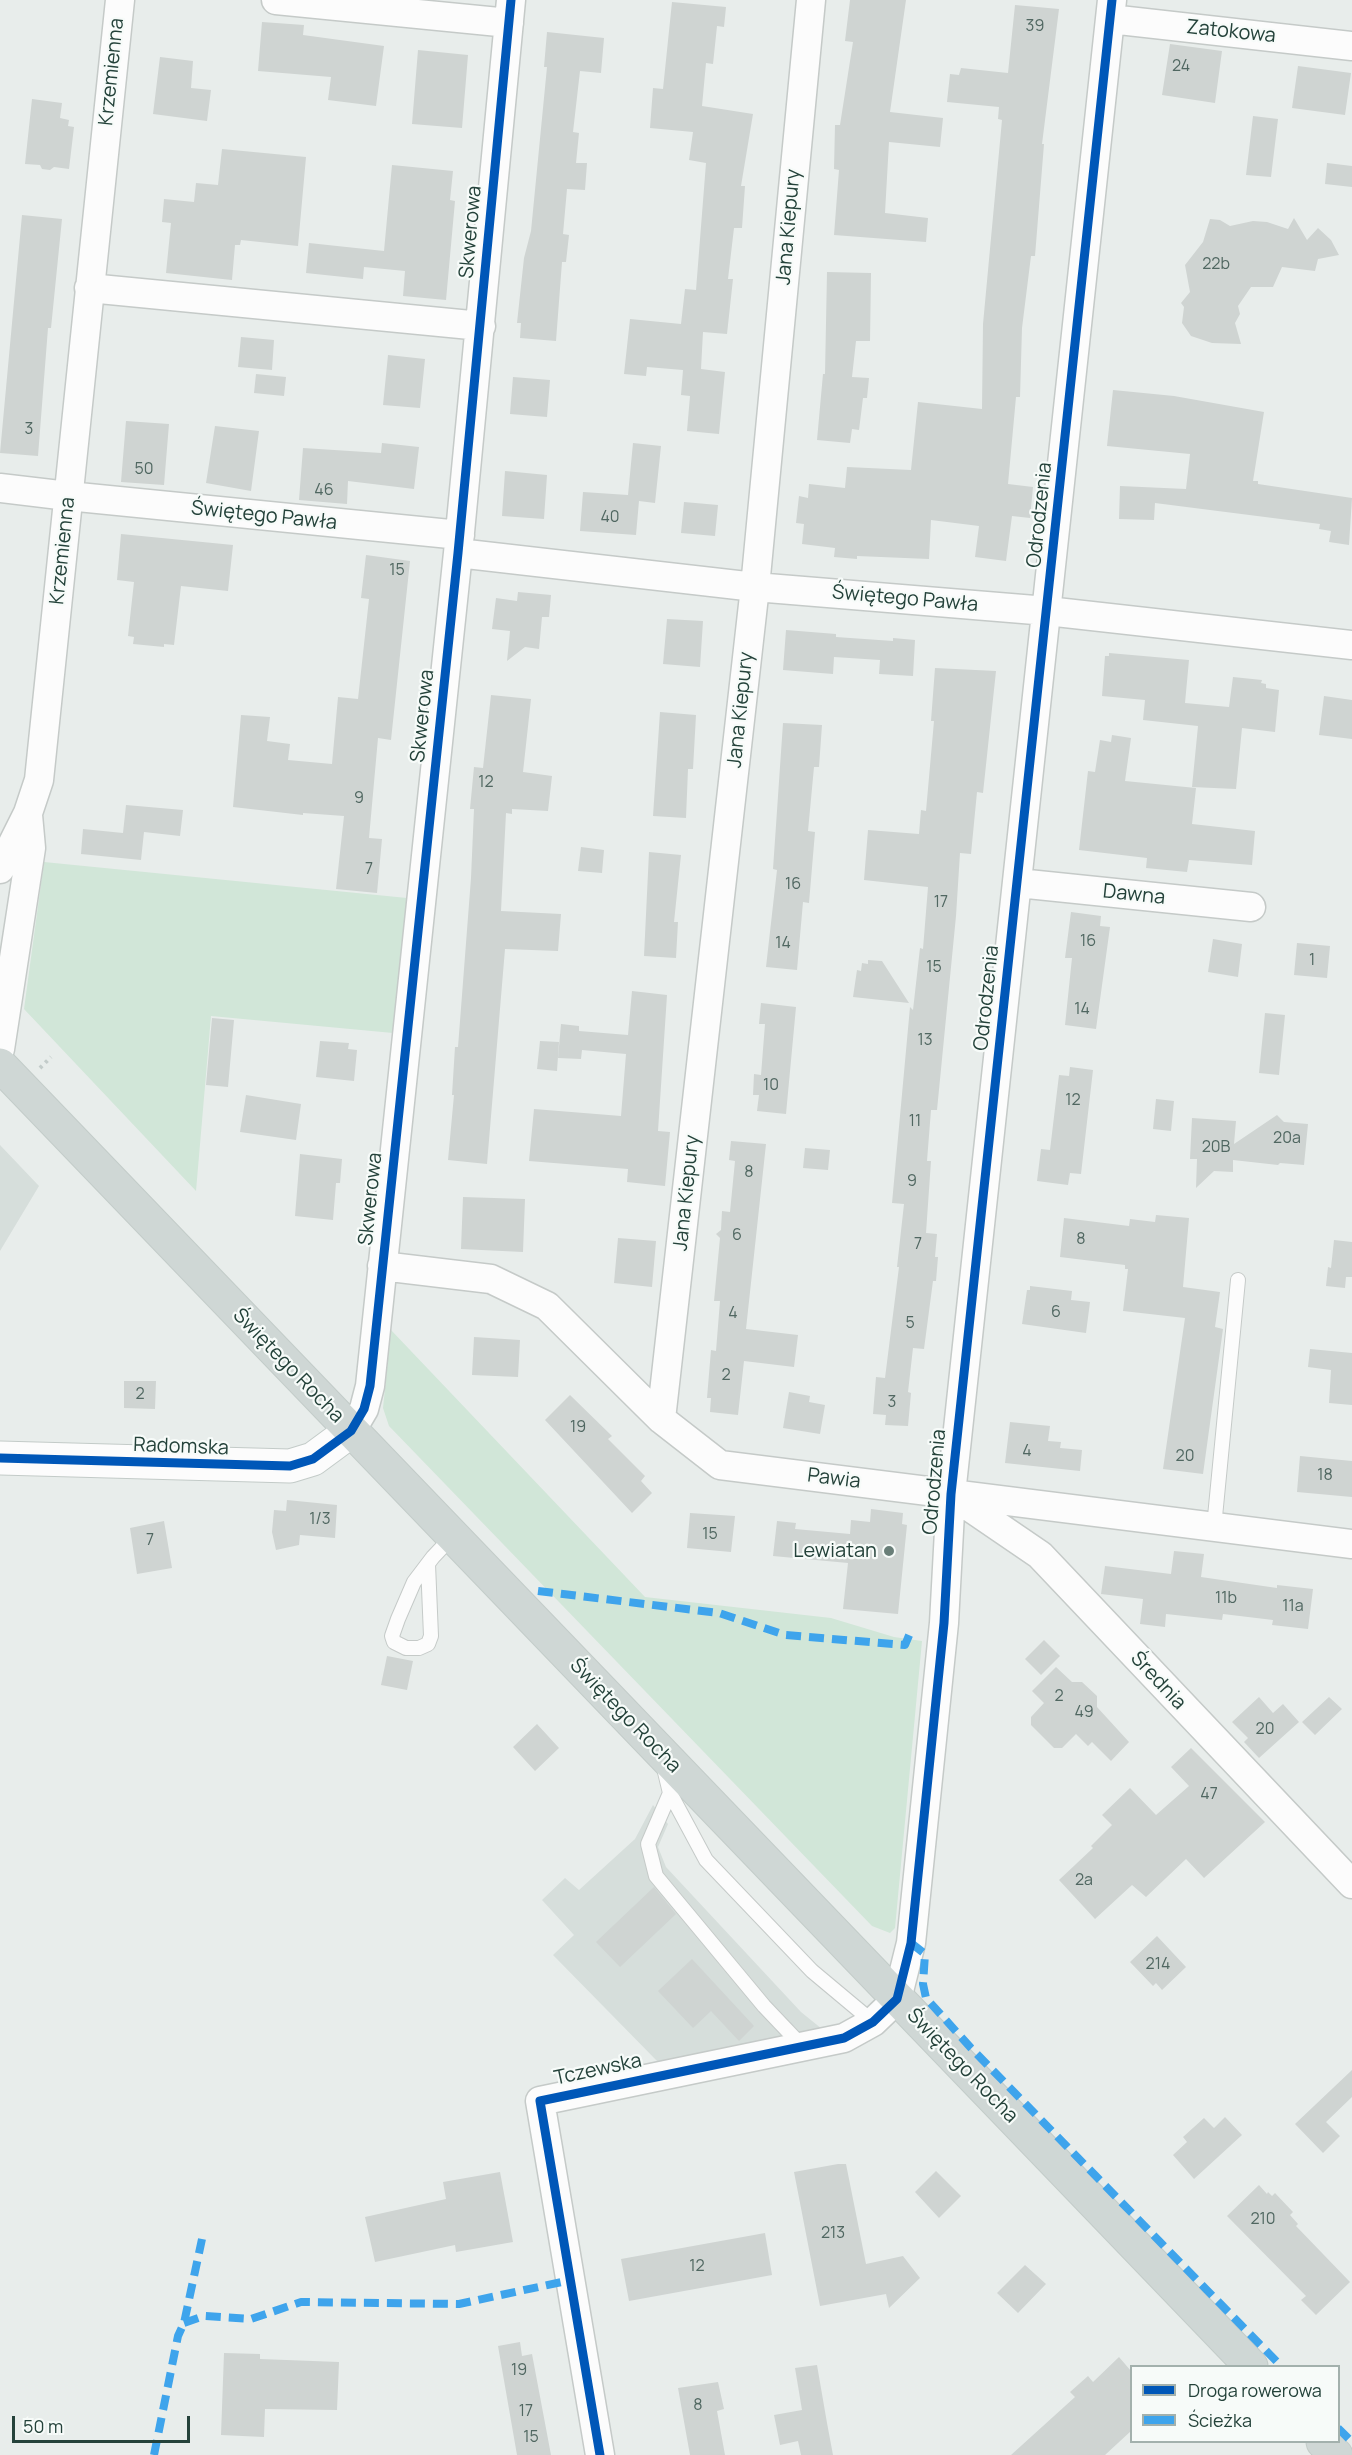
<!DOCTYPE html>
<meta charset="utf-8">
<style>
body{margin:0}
#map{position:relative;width:1352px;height:2455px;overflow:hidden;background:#e8edeb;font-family:Manrope,sans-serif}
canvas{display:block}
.legend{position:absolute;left:1130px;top:2365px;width:210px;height:78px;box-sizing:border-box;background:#f7fbf9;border:2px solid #a3b1ad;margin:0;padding:8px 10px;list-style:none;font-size:18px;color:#24423a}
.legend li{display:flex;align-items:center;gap:12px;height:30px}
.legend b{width:30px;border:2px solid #a3b1ad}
.scale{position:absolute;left:12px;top:2416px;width:178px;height:27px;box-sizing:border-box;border:3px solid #24423a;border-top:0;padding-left:8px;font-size:18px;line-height:21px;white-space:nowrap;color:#24423a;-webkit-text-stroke:4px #f7fbf9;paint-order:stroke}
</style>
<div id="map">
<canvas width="1352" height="2455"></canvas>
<ul class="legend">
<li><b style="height:8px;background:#0057b8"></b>Droga rowerowa</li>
<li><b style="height:8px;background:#3ea4ec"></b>Ścieżka</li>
</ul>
<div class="scale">50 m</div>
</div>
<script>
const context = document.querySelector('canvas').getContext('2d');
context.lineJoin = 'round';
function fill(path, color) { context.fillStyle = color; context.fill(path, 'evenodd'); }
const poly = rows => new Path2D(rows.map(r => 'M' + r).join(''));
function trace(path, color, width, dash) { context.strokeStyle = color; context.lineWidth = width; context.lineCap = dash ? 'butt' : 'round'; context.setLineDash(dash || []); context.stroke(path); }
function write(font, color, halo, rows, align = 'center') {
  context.font = font + ' Manrope,sans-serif'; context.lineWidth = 4.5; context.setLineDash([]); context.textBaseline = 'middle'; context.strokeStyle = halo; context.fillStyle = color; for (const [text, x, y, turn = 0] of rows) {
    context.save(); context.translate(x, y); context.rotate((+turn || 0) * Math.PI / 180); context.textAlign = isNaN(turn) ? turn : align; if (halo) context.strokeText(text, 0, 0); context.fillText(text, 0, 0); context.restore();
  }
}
const built = poly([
 [0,1145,39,1186,0,1251],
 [653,1805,668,1824,658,1847,666,1867,801,2012,822,2029,658,2062,553,1955,574,1935,542,1900,565,1878,579,1890,635,1839]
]);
const green = poly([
 [44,862,407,898,393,1033,211,1016,196,1191,24,1009],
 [391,1330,645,1597,831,1618,894,1637,922,1641,895,1928,890,1933,872,1926,389,1426,383,1408]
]);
const building = poly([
 [850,0,906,0,890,112,943,118,940,147,889,142,885,213,928,218,926,242,834,235,839,170,834,169,835,125,840,125,853,42,845,41],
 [672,2,726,7,724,27,717,26,713,64,706,63,702,106,753,114,741,186,745,186,742,228,734,228,728,279,733,279,727,334,703,332,701,369,725,372,719,434,687,431,690,396,681,395,683,370,647,367,646,376,624,374,630,319,681,324,685,289,696,290,706,163,689,160,693,132,650,128,653,88,663,89],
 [1015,5,1059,9,1042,144,1044,144,1035,256,1031,256,1022,328,1020,397,1016,397,1008,484,1033,487,1030,518,1012,516,1006,561,975,557,979,526,931,520,929,559,857,556,857,559,834,557,835,548,802,544,804,524,796,523,799,496,808,498,809,484,845,488,847,467,911,470,918,402,982,409,983,324,1002,120,998,119,999,107,947,102,950,74,959,75,961,68,1008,73],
 [262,22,304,25,303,35,384,46,376,106,328,100,331,77,258,71],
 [547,32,604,38,601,73,580,71,573,132,579,133,576,163,587,163,585,190,567,189,563,234,569,235,566,262,562,262,556,341,520,338,521,323,517,323,524,258,531,231,547,67,544,67],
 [1170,44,1222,51,1215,103,1162,95],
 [418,50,468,55,462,128,412,124],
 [160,57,193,61,191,88,211,90,207,121,153,114],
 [1298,66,1351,73,1345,115,1292,108],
 [32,99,62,103,60,118,69,120,68,126,74,127,69,169,54,167,50,170,42,169,40,165,25,164],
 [1253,116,1278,119,1271,177,1246,175],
 [222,149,306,157,298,246,241,240,240,245,235,245,232,280,166,273,171,223,162,222,164,199,194,202,196,183,218,185],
 [1327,163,1352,166,1352,187,1325,184],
 [392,165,453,171,450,200,455,201,446,300,403,296,405,271,364,267,363,279,306,273,309,243,384,251],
 [22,215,62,219,51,328,48,328,38,456,0,453],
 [1294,218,1307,240,1318,228,1331,240,1339,255,1318,259,1315,271,1282,267,1273,287,1251,287,1238,306,1240,314,1235,323,1241,344,1212,343,1191,336,1182,323,1184,307,1181,303,1190,292,1185,265,1203,242,1210,219,1220,220,1230,226,1253,221,1267,222,1288,229],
 [827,272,871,273,870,341,856,341,852,377,869,378,867,398,863,398,859,430,852,429,850,443,817,440,823,374,825,374],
 [241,337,274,340,272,370,238,367],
 [388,355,425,359,420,408,383,405],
 [256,374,286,377,284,396,254,393],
 [513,377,550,380,547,417,510,414],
 [1113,390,1174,396,1264,412,1253,481,1258,481,1258,484,1352,498,1349,545,1329,542,1331,531,1319,529,1320,524,1155,503,1154,520,1119,519,1120,486,1186,489,1190,454,1107,446],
 [126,421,169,424,164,485,121,482],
 [215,426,259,431,251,491,206,483],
 [382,443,419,447,414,489,348,481,347,504,299,500,303,448,381,453],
 [633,443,661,446,655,503,639,501,636,535,580,531,583,492,628,495],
 [505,471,547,475,544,519,502,516],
 [684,502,718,505,715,536,681,533],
 [121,534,233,545,228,591,181,586,174,645,164,644,164,647,133,644,134,637,128,636,134,582,117,580],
 [366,555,410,561,391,740,378,738,369,838,382,839,377,893,336,889,344,816,303,813,303,815,233,807,241,715,270,717,267,741,290,744,288,760,332,764,338,697,358,699,369,599,361,598],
 [518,592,551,595,549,617,542,617,539,649,525,647,507,661,510,631,492,629,496,598,517,601],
 [667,619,703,621,700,667,663,664],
 [786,630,836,634,836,637,893,641,893,638,915,640,913,676,879,674,880,660,834,657,833,674,783,670],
 [1109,653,1189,660,1185,703,1229,707,1233,677,1262,680,1261,683,1266,684,1266,688,1279,690,1275,732,1242,728,1236,789,1192,787,1198,726,1143,720,1145,700,1102,696,1105,656,1109,656],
 [935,668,996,671,983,793,977,792,971,854,960,853,956,916,937,1110,931,1110,927,1161,931,1161,926,1233,937,1234,935,1257,938,1257,936,1281,933,1281,924,1349,913,1348,908,1392,911,1393,908,1426,885,1425,886,1415,873,1414,876,1377,885,1378,899,1267,897,1267,904,1204,892,1203,910,1007,913,1010,920,948,923,949,928,887,864,880,868,830,919,834,921,810,926,811,934,721,931,721],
 [491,695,531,699,523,772,552,776,548,811,512,809,512,814,506,813,501,911,561,914,558,951,505,949,487,1164,448,1160,454,1095,452,1095,455,1047,458,1047,471,878,474,809,470,809,474,767,483,768],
 [1324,696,1352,700,1352,739,1319,735],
 [660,712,696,715,693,769,688,769,686,818,653,816],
 [783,723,822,725,819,767,814,767,808,831,815,832,809,903,803,902,797,970,766,967,777,870,773,869],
 [1112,735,1131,738,1125,781,1196,788,1192,824,1255,831,1252,865,1189,860,1187,872,1146,868,1147,858,1079,850,1088,771,1095,772,1100,740,1111,742],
 [126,805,183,810,180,836,144,832,141,860,81,854,83,829,123,833],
 [581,847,604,850,602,873,578,871],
 [649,852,681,855,674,922,678,922,676,958,644,956],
 [1071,912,1101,916,1100,926,1110,927,1096,1029,1065,1025,1072,958,1065,958],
 [1213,939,1242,944,1238,977,1208,972],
 [1297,943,1330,946,1327,978,1294,975],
 [868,960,882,961,909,1003,853,997,857,970,861,971,862,963,868,964],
 [632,991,667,995,658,1131,670,1132,665,1186,627,1182,628,1169,529,1161,534,1109,621,1116,626,1054,582,1050,581,1059,558,1058,561,1024,579,1026,579,1031,628,1035],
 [761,1003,796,1007,786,1114,757,1111,759,1095,753,1095,754,1074,761,1075,765,1024,759,1024],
 [1265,1013,1285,1015,1279,1075,1259,1073],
 [212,1018,234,1020,228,1087,206,1085],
 [320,1041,349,1043,348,1049,357,1050,354,1081,316,1077],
 [540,1041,559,1042,557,1071,537,1069],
 [1070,1067,1093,1070,1081,1174,1070,1173,1068,1185,1037,1181,1041,1149,1050,1150,1059,1075,1069,1076],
 [246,1095,301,1104,296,1140,240,1132],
 [1156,1099,1174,1101,1171,1131,1153,1129],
 [1277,1115,1284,1122,1308,1124,1304,1165,1280,1163,1278,1165,1233,1160,1233,1172,1214,1171,1196,1188,1197,1159,1190,1159,1192,1118,1236,1121,1234,1144],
 [731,1141,766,1144,746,1329,798,1335,794,1367,744,1361,738,1415,710,1412,711,1398,707,1398,711,1350,716,1351,720,1301,714,1301,720,1238,716,1234,721,1230,722,1211,730,1212,735,1161,729,1160],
 [805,1148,830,1150,828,1170,803,1168],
 [300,1154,342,1159,340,1183,336,1183,333,1220,295,1216],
 [463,1197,525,1199,523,1252,461,1249],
 [1156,1215,1189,1218,1183,1287,1220,1292,1215,1327,1223,1329,1203,1474,1163,1469,1185,1318,1123,1311,1128,1269,1125,1269,1125,1265,1060,1257,1064,1218,1129,1226,1130,1219,1155,1222],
 [618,1238,656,1241,652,1287,614,1283],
 [1334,1240,1352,1242,1352,1277,1346,1277,1345,1288,1326,1286,1328,1267,1331,1268],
 [1030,1286,1072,1291,1071,1300,1090,1302,1086,1333,1022,1324,1027,1290,1030,1290],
 [474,1337,520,1340,518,1377,472,1375],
 [1310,1349,1352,1353,1352,1405,1329,1403,1331,1370,1308,1367],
 [124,1381,156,1381,155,1409,124,1408],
 [789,1392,810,1396,809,1402,825,1405,820,1434,783,1428],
 [570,1395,612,1436,608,1439,645,1476,641,1481,652,1493,632,1513,545,1420],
 [1010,1422,1050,1426,1048,1441,1061,1442,1060,1448,1082,1450,1080,1471,1005,1463],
 [1300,1456,1352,1461,1352,1497,1297,1492],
 [287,1500,337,1505,335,1538,300,1535,299,1545,276,1550,272,1532,274,1510,286,1511],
 [871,1509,903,1513,902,1524,907,1525,898,1614,843,1609,848,1563,773,1556,777,1521,796,1523,795,1529,850,1534,851,1520,870,1522],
 [690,1513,735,1516,731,1552,687,1548],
 [164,1521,172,1568,137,1574,130,1528],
 [1174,1551,1204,1554,1201,1577,1277,1588,1277,1585,1313,1589,1308,1629,1272,1625,1273,1620,1223,1614,1222,1620,1166,1614,1165,1627,1140,1624,1143,1599,1101,1594,1105,1566,1171,1574],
 [1044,1640,1060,1656,1041,1675,1025,1659],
 [387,1656,413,1661,407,1690,381,1685],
 [1056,1667,1072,1682,1082,1682,1097,1696,1097,1707,1129,1742,1111,1761,1092,1742,1088,1746,1076,1734,1062,1748,1054,1748,1031,1725,1031,1717,1044,1703,1032,1691],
 [1259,1697,1273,1713,1283,1704,1299,1722,1259,1758,1244,1742,1248,1738,1232,1722],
 [1329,1697,1342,1709,1315,1735,1302,1722],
 [537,1724,559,1748,535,1771,513,1747],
 [1191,1748,1265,1822,1204,1878,1186,1859,1146,1897,1132,1885,1095,1919,1059,1880,1093,1848,1091,1846,1112,1825,1102,1815,1130,1788,1156,1815,1189,1786,1171,1767],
 [654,1887,676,1914,620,1967,596,1942],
 [1157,1936,1186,1967,1162,1990,1156,1983,1153,1986,1130,1962],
 [692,1959,754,2026,739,2041,711,2011,693,2028,658,1991],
 [1352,2070,1352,2097,1326,2122,1340,2136,1323,2153,1295,2124],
 [1225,2117,1242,2135,1194,2179,1173,2155,1187,2142,1183,2137,1204,2118,1214,2128],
 [838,2164,846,2164,866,2264,903,2256,920,2278,889,2308,886,2294,820,2306,794,2172],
 [936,2171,961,2196,939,2218,915,2192],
 [500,2172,513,2242,456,2252,455,2245,375,2262,365,2217,446,2199,443,2182],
 [1259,2185,1267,2194,1268,2192,1272,2196,1275,2193,1293,2212,1290,2215,1298,2224,1296,2226,1350,2282,1316,2315,1301,2300,1306,2296,1227,2216],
 [765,2233,772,2275,629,2301,621,2259],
 [1025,2265,1046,2284,1018,2313,997,2293],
 [520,2342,522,2356,532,2354,551,2455,517,2455,498,2346],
 [224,2353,260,2354,260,2359,339,2362,337,2410,265,2409,264,2437,221,2435],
 [1119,2357,1131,2371,1131,2431,1105,2455,1011,2455,1075,2397,1070,2392,1088,2376,1093,2382],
 [817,2365,827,2423,833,2455,801,2455,798,2441,780,2445,774,2415,802,2410,795,2368],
 [718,2382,724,2409,717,2411,725,2455,690,2455,678,2388]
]);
const path = poly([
 [40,1068,51,1057]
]);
const lane = poly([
 [1214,1527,1238,1280],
 [428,1564,431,1636,428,1644,419,1648,406,1648,394,1642,392,1636,398,1619,414,1582,433,1557,452,1537],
 [664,1768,670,1793,706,1860,812,1971,873,2022],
 [670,1793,648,1844,656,1876,764,2006,802,2046]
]);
const street = poly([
 [276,0,509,23],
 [1110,19,1352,46],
 [89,288,481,326],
 [0,488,68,496,460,535],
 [458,553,755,587,1047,611,1352,645],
 [0,869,28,813,39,780,120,0],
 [1018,883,1251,907],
 [0,1049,31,848,28,815],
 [382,1266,491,1279,547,1306,661,1419,720,1465,1352,1544],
 [661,1419,755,587,811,0],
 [351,1431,364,1409,370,1386,458,553,511,0],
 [955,1497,1040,1555,1352,1884],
 [600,2455,540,2101,844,2038,873,2022,897,1999,911,1943,944,1623,951,1494,1112,0]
]);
const secondary = poly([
 [0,1458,290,1466,313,1459,351,1431]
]);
const primary = poly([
 [0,1065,1251,2366],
 [1323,2442,1336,2455]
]);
const quiet = poly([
 [538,1591,719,1613,785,1635,905,1645,910,1633],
 [911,1943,925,1954,923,1984,926,1998,971,2048,1281,2366],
 [184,2323,204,2316,251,2319,301,2302,459,2304,571,2280],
 [1338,2428,1352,2442],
 [154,2455,178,2336,184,2323,202,2239]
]);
const cycleway = poly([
 [0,1458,290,1466,313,1459,351,1431,364,1409,370,1386,458,553,511,0],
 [600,2455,540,2101,844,2038,873,2022,897,1999,911,1943,944,1623,951,1494,1112,0]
]);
const markers = [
 [889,1551,6,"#697e78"]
];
const numberNames = [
 ["39",1035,27],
 ["24",1181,67],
 ["22b",1216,265],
 ["3",29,430],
 ["50",144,470],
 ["46",324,491],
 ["40",610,518],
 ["15",397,571],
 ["12",486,783],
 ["9",359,799],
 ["7",369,870],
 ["16",793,885],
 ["17",941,903],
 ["16",1088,942],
 ["14",783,944],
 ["1",1312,961],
 ["15",934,968],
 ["14",1082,1010],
 ["13",925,1041],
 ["10",771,1086],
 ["12",1073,1101],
 ["11",915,1122],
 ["20a",1287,1139],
 ["20B",1216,1148],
 ["8",749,1173],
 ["9",912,1182],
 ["6",737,1236],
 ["8",1081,1240],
 ["7",918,1245],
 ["6",1056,1313],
 ["4",733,1314],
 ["5",910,1324],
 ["2",726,1376],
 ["2",140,1395],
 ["3",892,1403],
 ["19",578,1428],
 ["4",1027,1452],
 ["20",1185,1457],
 ["18",1325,1476],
 ["1/3",320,1520],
 ["15",710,1535],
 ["7",150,1541],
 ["11b",1226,1599],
 ["11a",1293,1607],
 ["2",1059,1697],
 ["49",1084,1713],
 ["20",1265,1730],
 ["47",1209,1795],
 ["2a",1084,1881],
 ["214",1158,1965],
 ["210",1263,2220],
 ["213",833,2234],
 ["12",697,2267],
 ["19",519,2371],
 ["8",698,2406],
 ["17",526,2412],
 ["15",531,2438]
];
const streetNames = [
 ["Zatokowa",1231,32,6],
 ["Krzemienna",112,72,-84],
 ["Jana Kiepury",789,227,-85],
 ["Skwerowa",471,232,-85],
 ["Odrodzenia",1040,515,-84],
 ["Świętego Pawła",264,516,6],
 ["Krzemienna",63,551,-84],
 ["Świętego Pawła",905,599,5],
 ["Jana Kiepury",741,710,-84],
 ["Skwerowa",423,716,-84],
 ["Dawna",1134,895,6],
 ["Odrodzenia",987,998,-84],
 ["Jana Kiepury",687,1193,-84],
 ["Skwerowa",371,1199,-84],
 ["Świętego Rocha",288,1366,46],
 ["Radomska",181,1447,2],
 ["Pawia",834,1479,7],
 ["Odrodzenia",935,1482,-85],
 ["Średnia",1158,1681,47],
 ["Świętego Rocha",625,1716,46],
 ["Świętego Rocha",962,2066,46],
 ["Tczewska",598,2070,-12]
];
const poiNames = [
 ["Lewiatan",877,1551]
];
fill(built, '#d6dedb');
fill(green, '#d1e6d8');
fill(building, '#cfd4d2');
trace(lane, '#c5cac8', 16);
trace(street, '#c5cac8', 31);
trace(secondary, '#c3cbc8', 35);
trace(primary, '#c3ccc9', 35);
trace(path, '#c3ccca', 4, [3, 4.5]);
trace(lane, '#fcfcfc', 14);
trace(street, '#fcfcfc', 28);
trace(secondary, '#fcfcfc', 33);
trace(primary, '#cfd7d5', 33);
trace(quiet, '#3ea4ec', 8, [15, 8]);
trace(cycleway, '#0057b8', 9);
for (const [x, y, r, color] of markers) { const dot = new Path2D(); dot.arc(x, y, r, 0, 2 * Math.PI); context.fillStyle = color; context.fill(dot); trace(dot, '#f7fbf9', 2); }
write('16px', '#506761', null, numberNames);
write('20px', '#24423a', '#f7fbf9', streetNames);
write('20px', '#24423a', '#f7fbf9', poiNames, 'right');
</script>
